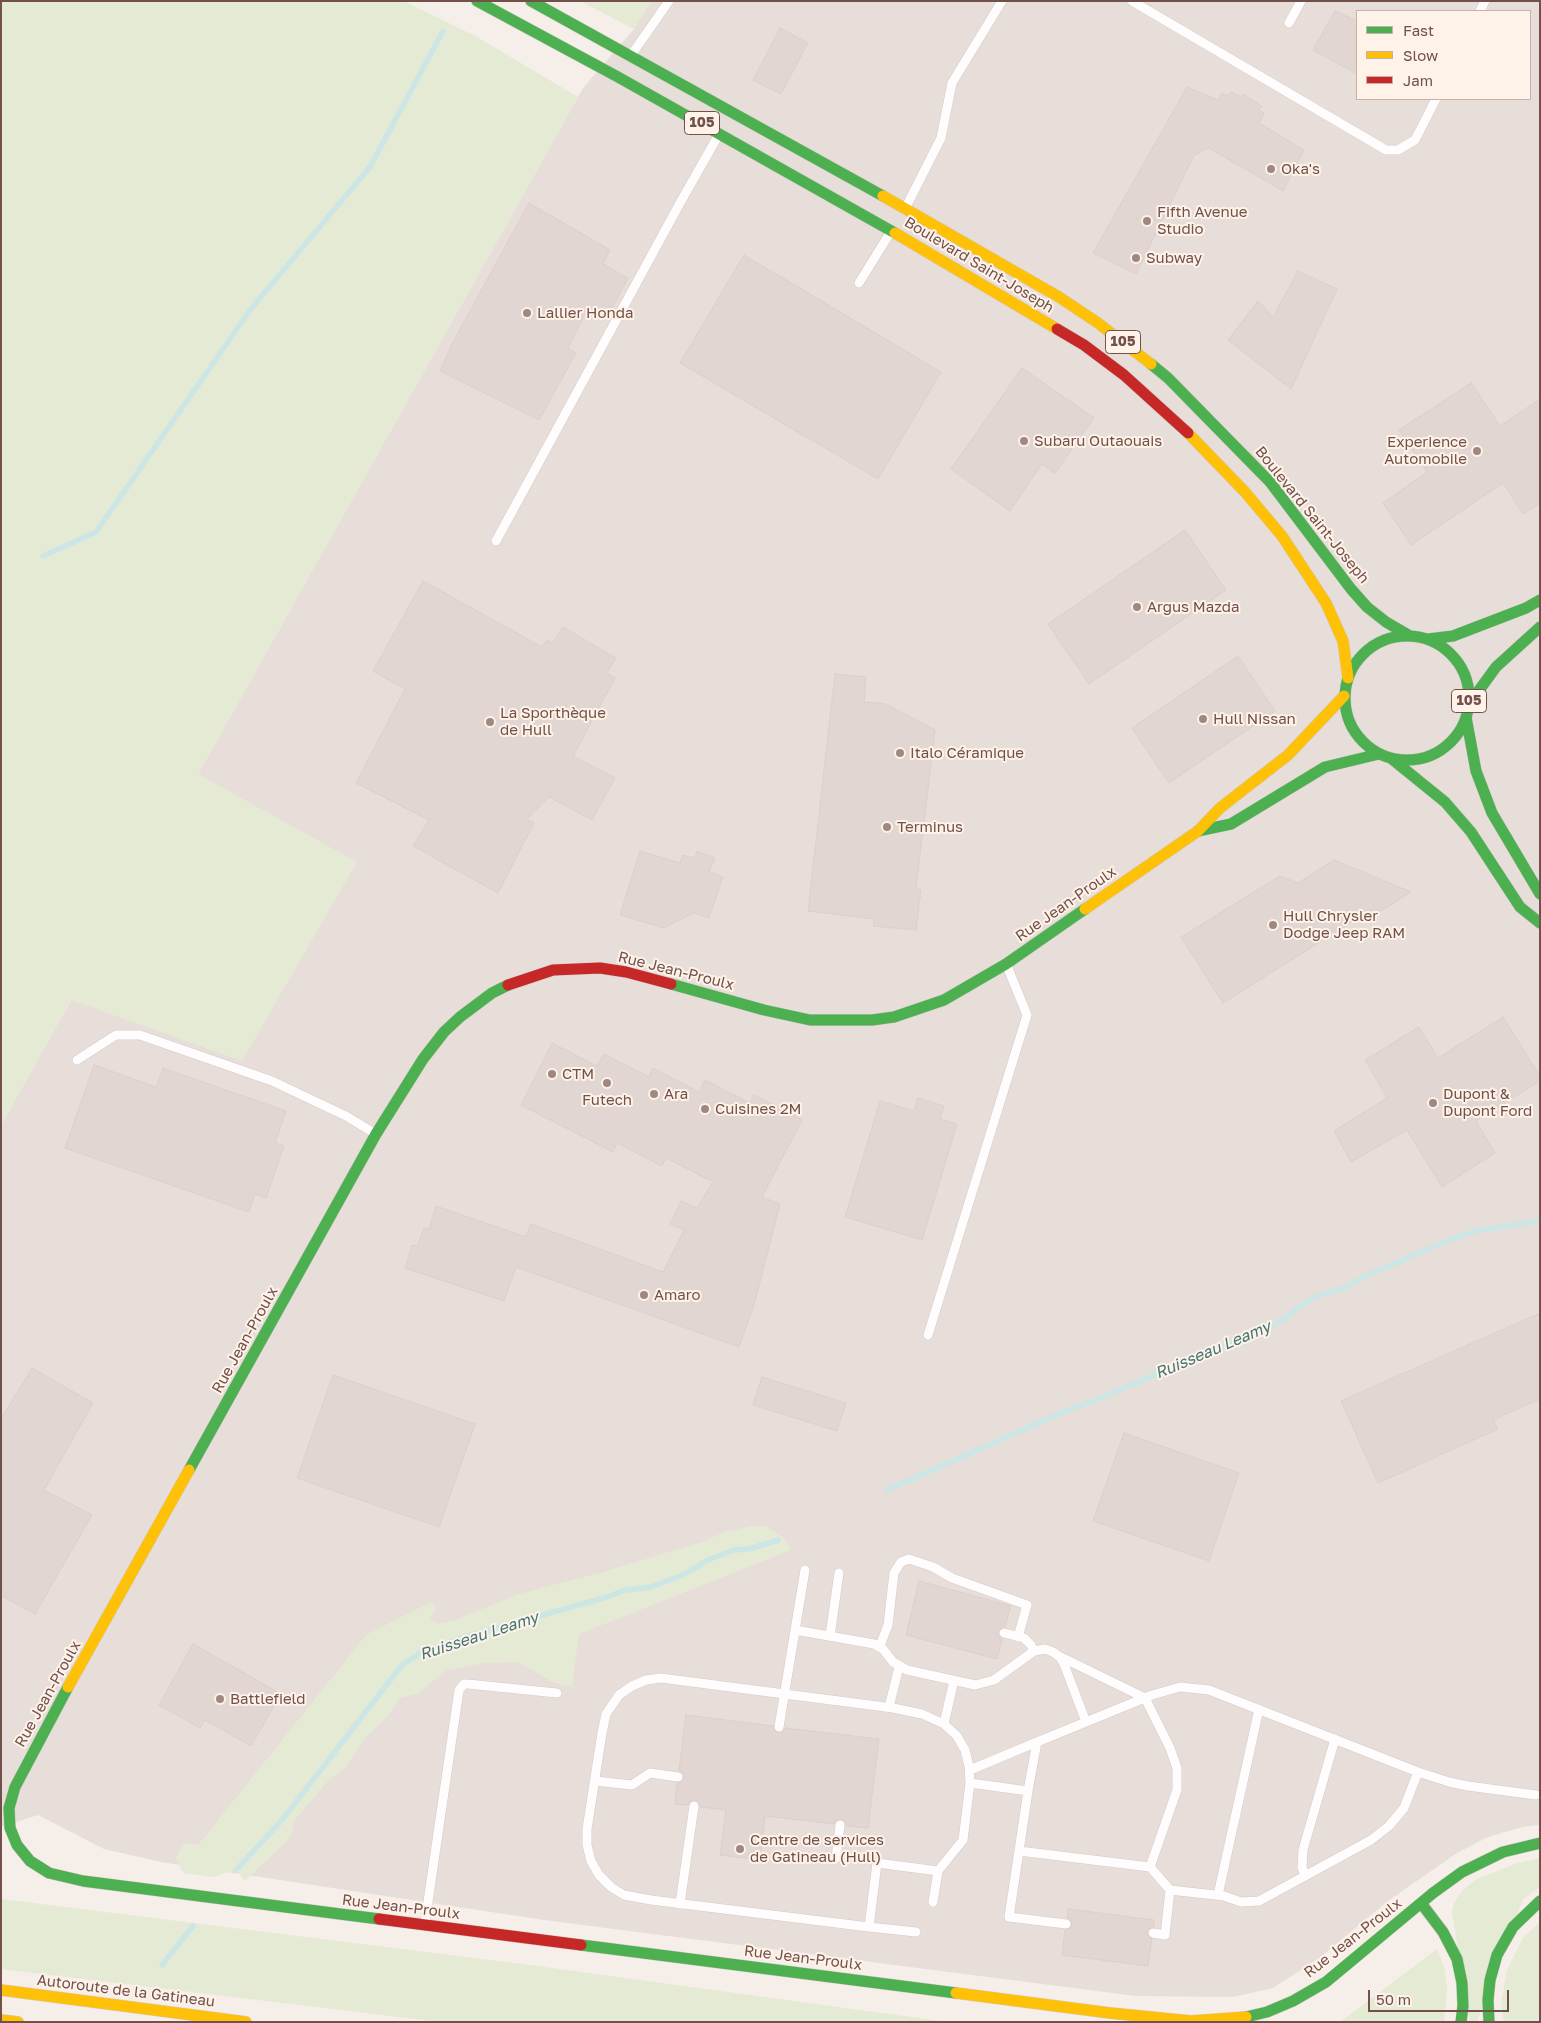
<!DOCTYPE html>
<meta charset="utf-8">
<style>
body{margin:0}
#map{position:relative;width:1541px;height:2023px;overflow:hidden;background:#f5eee9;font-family:"Golos Text",sans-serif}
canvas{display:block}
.frame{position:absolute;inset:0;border:2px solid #71514a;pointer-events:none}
.legend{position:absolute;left:1356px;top:10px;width:175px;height:90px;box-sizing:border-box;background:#fef2e9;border:1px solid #c6b2a9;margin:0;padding:6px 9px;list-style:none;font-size:15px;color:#71514a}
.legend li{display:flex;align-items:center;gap:10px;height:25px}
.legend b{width:25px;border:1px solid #c6b2a9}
.scale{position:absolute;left:1368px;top:1990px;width:141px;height:22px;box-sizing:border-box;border:2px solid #71514a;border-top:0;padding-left:6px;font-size:15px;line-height:18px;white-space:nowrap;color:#71514a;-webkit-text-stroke:4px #fef2e9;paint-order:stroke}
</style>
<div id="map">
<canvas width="1541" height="2023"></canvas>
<div class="frame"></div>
<ul class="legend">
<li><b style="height:6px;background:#4caf50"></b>Fast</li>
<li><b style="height:6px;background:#ffc107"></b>Slow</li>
<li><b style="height:6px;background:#c62828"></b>Jam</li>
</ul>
<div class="scale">50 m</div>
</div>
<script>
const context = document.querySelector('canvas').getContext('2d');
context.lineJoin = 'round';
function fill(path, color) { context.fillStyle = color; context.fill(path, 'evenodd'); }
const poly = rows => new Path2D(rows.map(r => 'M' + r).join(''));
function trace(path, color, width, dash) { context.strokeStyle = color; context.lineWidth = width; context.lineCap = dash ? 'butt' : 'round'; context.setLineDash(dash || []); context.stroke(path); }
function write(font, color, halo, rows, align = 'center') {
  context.font = font + ' "Golos Text",sans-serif'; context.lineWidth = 4; context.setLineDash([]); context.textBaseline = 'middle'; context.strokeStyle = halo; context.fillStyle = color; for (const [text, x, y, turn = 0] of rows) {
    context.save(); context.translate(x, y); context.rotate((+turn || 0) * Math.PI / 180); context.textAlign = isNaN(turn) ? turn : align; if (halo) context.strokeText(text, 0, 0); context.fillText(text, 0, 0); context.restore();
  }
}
const industrial = poly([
 [651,1,1540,1,1540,1825,1522,1827,1488,1837,1457,1853,1388,1901,1318,1959,1273,1988,1233,1997,1136,1996,544,1920,161,1862,104,1849,38,1815,1,1827,1,1125,583,88,634,29],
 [1357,11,1530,11,1530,99,1357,99]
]);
const green = poly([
 [1,1,404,1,477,37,578,97,198,774,357,862,242,1061,71,1000,1,1125],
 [580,1,651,1,634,29],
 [751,1526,765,1526,784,1538,791,1550,579,1634,572,1687,552,1682,519,1662,484,1663,445,1671,417,1694,400,1698,387,1717,366,1737,345,1768,328,1781,294,1821,291,1837,245,1881,236,1870,212,1877,183,1873,176,1858,184,1843,198,1845,366,1635,431,1602,436,1608,430,1618,438,1624,455,1620,519,1594,603,1572,705,1541,722,1533],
 [1540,1858,1540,1887,1523,1899,1477,2022,1470,2022,1452,1912,1454,1903,1462,1891,1475,1880,1515,1864],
 [1,1899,530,1965,948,2022,440,2022,1,1969],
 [1540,1922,1540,2022,1504,2022,1501,2005,1507,1970,1523,1938],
 [1437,1949,1445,1970,1447,1990,1444,2022,1340,2022]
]);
const stream = poly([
 [43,556,96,532,250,310,370,167,443,31],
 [887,1490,1068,1410,1096,1400,1281,1321,1307,1301,1323,1294,1342,1289,1370,1274,1442,1243,1475,1231,1540,1221],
 [236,1870,282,1820,402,1665,420,1653,464,1637,607,1597,625,1590,651,1587,683,1575,708,1560,733,1550,749,1549,778,1540],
 [162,1965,193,1926]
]);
const building = poly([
 [1335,11,1357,21,1357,74,1313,50,1335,11],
 [780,28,808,43,781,94,753,80,780,28],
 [1187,87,1218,100,1222,93,1228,96,1231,92,1241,97,1243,94,1261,106,1259,110,1264,113,1259,123,1304,150,1283,191,1209,148,1194,155,1136,274,1093,253,1187,87],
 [529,203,610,250,603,264,628,278,607,317,588,308,568,348,576,353,539,420,440,371,452,344,529,203],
 [744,255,941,372,878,479,680,363,744,255],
 [1298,271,1337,289,1291,389,1228,340,1258,301,1273,317,1298,271],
 [1022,368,1094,418,1055,473,1042,464,1010,511,951,469,1022,368],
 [1471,383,1500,426,1540,399,1540,503,1523,514,1503,483,1411,545,1383,503,1427,472,1399,430,1471,383],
 [1185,530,1226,590,1089,684,1048,624,1185,530],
 [423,581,542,647,547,640,553,643,563,627,616,658,607,673,615,678,573,756,615,778,592,820,549,797,527,819,534,823,498,893,413,846,429,820,356,783,405,689,373,671,423,581],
 [1238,656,1275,711,1169,783,1132,728,1238,656],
 [835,674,866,677,864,702,886,704,935,730,916,889,921,890,916,930,873,926,874,919,808,911,835,674],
 [640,851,680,863,683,855,695,858,697,851,715,858,709,871,723,877,709,918,693,913,664,928,620,915,640,851],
 [1334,860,1411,892,1376,914,1369,911,1223,1003,1181,937,1280,876,1298,883,1334,860],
 [1503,1017,1540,1076,1540,1081,1476,1121,1495,1153,1442,1187,1407,1130,1351,1162,1334,1131,1387,1098,1365,1060,1419,1027,1438,1058,1503,1017],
 [552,1043,597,1066,604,1054,649,1077,653,1068,699,1092,705,1080,750,1103,754,1095,802,1120,762,1197,780,1204,754,1305,739,1347,516,1267,504,1301,405,1268,412,1245,417,1246,424,1228,429,1229,436,1206,526,1237,531,1224,663,1272,684,1230,670,1224,681,1201,697,1208,713,1182,666,1158,662,1166,617,1143,613,1152,521,1105,552,1043],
 [94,1065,156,1087,163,1068,286,1111,275,1143,284,1146,266,1198,255,1194,249,1212,65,1148,94,1065],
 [918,1098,944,1106,940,1119,957,1124,922,1240,845,1217,880,1101,914,1111,918,1098],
 [1540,1313,1540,1399,1493,1420,1498,1429,1378,1483,1341,1401,1540,1313],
 [32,1368,93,1403,44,1490,92,1515,35,1614,1,1596,1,1419,32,1368],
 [333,1375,475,1424,439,1527,297,1478,333,1375],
 [762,1377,846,1403,837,1431,753,1405,762,1377],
 [1124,1433,1239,1473,1209,1561,1093,1521,1124,1433],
 [919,1581,1011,1606,1005,1627,1002,1627,998,1631,998,1635,1002,1639,997,1659,906,1635,919,1581],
 [193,1644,281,1694,251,1746,205,1720,200,1728,159,1705,193,1644],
 [686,1715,773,1726,775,1731,778,1733,783,1731,785,1728,879,1739,868,1828,846,1826,846,1822,841,1819,837,1820,834,1824,765,1816,760,1860,720,1855,726,1810,700,1807,698,1801,694,1800,689,1802,688,1805,675,1804,677,1783,683,1781,684,1777,682,1772,679,1771,686,1715],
 [1068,1909,1154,1920,1154,1927,1149,1929,1147,1932,1149,1937,1152,1939,1148,1966,1062,1955,1065,1930,1071,1928,1072,1924,1070,1919,1067,1918,1068,1909]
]);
const lane = poly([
 [1132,1,1386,150,1398,150,1415,140,1436,99],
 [1480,11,1485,1],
 [1289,23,1301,1],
 [632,54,669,1],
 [907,205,941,138,952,83,1002,1],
 [859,283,890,233],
 [496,541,680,203,718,136],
 [77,1060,116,1035,140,1035,272,1081,346,1116,374,1133],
 [928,1335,1027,1015,1007,966],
 [795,1630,874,1644,883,1649,893,1662,907,1670,975,1685,994,1680,1034,1651,1045,1649,1053,1652,1060,1657,1064,1664,1086,1722],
 [1004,1633,1024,1638,1031,1645,1034,1651],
 [830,1636,839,1573],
 [880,1646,888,1625,894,1573,901,1562,909,1559,933,1567,952,1578,1027,1605,1018,1637],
 [1061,1657,1145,1698,1170,1748,1177,1768,1177,1790,1150,1867],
 [889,1707,899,1667],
 [944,1724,954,1680],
 [779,1727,805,1570],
 [970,1770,1037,1742],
 [1418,1772,1449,1782,1468,1786,1536,1795],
 [595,1781,632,1785,650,1773,678,1777],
 [970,1783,1028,1791,1009,1917,1066,1924],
 [1028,1791,1037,1742,1152,1695,1180,1687,1209,1690,1418,1772,1404,1808,1389,1826,1371,1840,1259,1901,1241,1902,1224,1896,1170,1890],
 [1019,1851,1150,1867,1170,1890,1165,1935,1153,1933],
 [836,1858,840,1825],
 [1305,1876,1302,1867,1303,1850,1335,1739],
 [1218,1895,1259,1709],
 [933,1902,938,1871,963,1840,970,1783,969,1766,965,1750,957,1736,944,1724,922,1714,893,1708,661,1678,646,1680,632,1686,619,1695,606,1714,602,1733,587,1829,587,1845,591,1861,599,1875,611,1887,624,1895,651,1900,869,1927,877,1863,938,1871],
 [680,1904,694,1806],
 [425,1922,459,1690,464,1684,468,1684,557,1693],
 [869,1927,916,1932]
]);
const fast = poly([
 [477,1,618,77,895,233],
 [531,1,883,196],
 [1151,364,1168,378,1270,482,1351,589,1367,607,1386,622,1410,636],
 '1345 698a62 62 0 1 1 124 0a62 62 0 1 1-124 0Z',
 [1428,639,1453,636,1526,608,1540,600],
 [1469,704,1496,667,1540,627],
 [1466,717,1476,771,1492,813,1540,894],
 [1392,759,1445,802,1471,832,1520,907,1540,923],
 [1198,831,1231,824,1325,767,1379,754],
 [671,984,764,1010,810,1020,872,1020,894,1017,944,1000,1006,964,1085,909],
 [189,1470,376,1134,423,1059,444,1032,460,1017,492,993,508,985],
 [68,1687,15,1787,9,1808,10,1828,17,1845,30,1861,49,1873,83,1881,379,1919],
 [1421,1903,1443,1932,1457,1959,1462,1983,1463,2006,1461,2022],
 [581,1945,956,1993],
 [1246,2017,1267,2012,1293,2001,1326,1982,1433,1893,1462,1872,1503,1852,1540,1843],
 [1489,2022,1488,2000,1490,1980,1497,1955,1513,1927,1540,1901]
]);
const slow = poly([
 [883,196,1059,297,1098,323,1151,364],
 [895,233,1057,329],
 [1188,433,1245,492,1282,536,1326,603,1343,641,1348,678],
 [1085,909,1198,831,1220,808,1288,755,1344,696],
 [68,1687,189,1470],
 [1,1990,246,2022],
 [956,1993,1110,2013,1191,2021,1246,2017],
 [1,2020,18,2022]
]);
const jam = poly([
 [1057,329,1084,345,1124,375,1188,433],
 [508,985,553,970,600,968,626,972,671,984],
 [379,1919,581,1945]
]);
const markers = [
 [1271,169,5,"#9f8882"],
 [1147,221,5,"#9f8882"],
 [1136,258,5,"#9f8882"],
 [527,313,5,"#9f8882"],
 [1024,441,5,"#9f8882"],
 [1477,451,5,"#9f8882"],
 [1137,607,5,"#9f8882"],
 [1203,719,5,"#9f8882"],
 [490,722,5,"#9f8882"],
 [900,753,5,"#9f8882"],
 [887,827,5,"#9f8882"],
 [1273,925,5,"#9f8882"],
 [552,1074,5,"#9f8882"],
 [607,1083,5,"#9f8882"],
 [654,1094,5,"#9f8882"],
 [1433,1103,5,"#9f8882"],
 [705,1109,5,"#9f8882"],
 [644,1295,5,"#9f8882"],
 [220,1699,5,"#9f8882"],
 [740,1849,5,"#9f8882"]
];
const shields = [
 [702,123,35],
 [1123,342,35],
 [1469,701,35]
];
const shieldNames = [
 ["105",702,123],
 ["105",1123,342],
 ["105",1469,701]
];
const poiNames = [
 ["Oka's",1281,169],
 ["Fifth Avenue",1157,212],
 ["Studio",1157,229],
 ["Subway",1146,258],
 ["Lallier Honda",537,313],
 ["Subaru Outaouais",1034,441],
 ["Experience",1467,442,"right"],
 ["Automobile",1467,459,"right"],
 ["Argus Mazda",1147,607],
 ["La Sporthèque",500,713],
 ["de Hull",500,730],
 ["Hull Nissan",1213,719],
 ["Italo Céramique",910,753],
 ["Terminus",897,827],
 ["Hull Chrysler",1283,916],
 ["Dodge Jeep RAM",1283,933],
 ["CTM",562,1074],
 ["Ara",664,1094],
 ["Dupont &",1443,1094],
 ["Dupont Ford",1443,1111],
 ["Futech",607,1100,"center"],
 ["Cuisines 2M",715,1109],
 ["Amaro",654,1295],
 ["Battlefield",230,1699],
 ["Centre de services",750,1840],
 ["de Gatineau (Hull)",750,1857]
];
const streetNames = [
 ["Boulevard Saint-Joseph",979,265,31],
 ["Boulevard Saint-Joseph",1312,515,51],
 ["Rue Jean-Proulx",1066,904,-35],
 ["Rue Jean-Proulx",676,971,14],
 ["Rue Jean-Proulx",245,1340,-61],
 ["Rue Jean-Proulx",48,1694,-61],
 ["Rue Jean-Proulx",401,1907,7],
 ["Rue Jean-Proulx",1353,1938,-38],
 ["Rue Jean-Proulx",803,1958,7],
 ["Autoroute de la Gatineau",126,1991,7]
];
const waterNames = [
 ["Ruisseau Leamy",1213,1350,-23],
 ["Ruisseau Leamy",479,1636,-18]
];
fill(industrial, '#e7ded9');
fill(green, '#e5ead4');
trace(stream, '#cbe6e4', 5.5);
fill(building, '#e1d6d1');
trace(building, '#ddd0cb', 1);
trace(lane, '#d4cac6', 10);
trace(fast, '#d4c9c6', 12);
trace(slow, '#d4c9c6', 12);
trace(jam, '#d4c9c6', 12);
trace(lane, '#fefcfc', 9);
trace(fast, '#4caf50', 11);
trace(slow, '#ffc107', 11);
trace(jam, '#c62828', 11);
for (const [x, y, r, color] of markers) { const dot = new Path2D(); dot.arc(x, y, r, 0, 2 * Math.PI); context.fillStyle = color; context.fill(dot); trace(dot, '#fef2e9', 2); }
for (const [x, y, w] of shields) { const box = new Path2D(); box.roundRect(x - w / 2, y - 11.5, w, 23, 4); context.fillStyle = '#fef2e9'; context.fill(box); trace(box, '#71514a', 1); }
write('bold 14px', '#71514a', null, shieldNames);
write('15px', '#71514a', '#fef2e9', poiNames, 'left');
write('15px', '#71514a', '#fef2e9', streetNames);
write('italic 16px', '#407676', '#fef2e9', waterNames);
</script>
